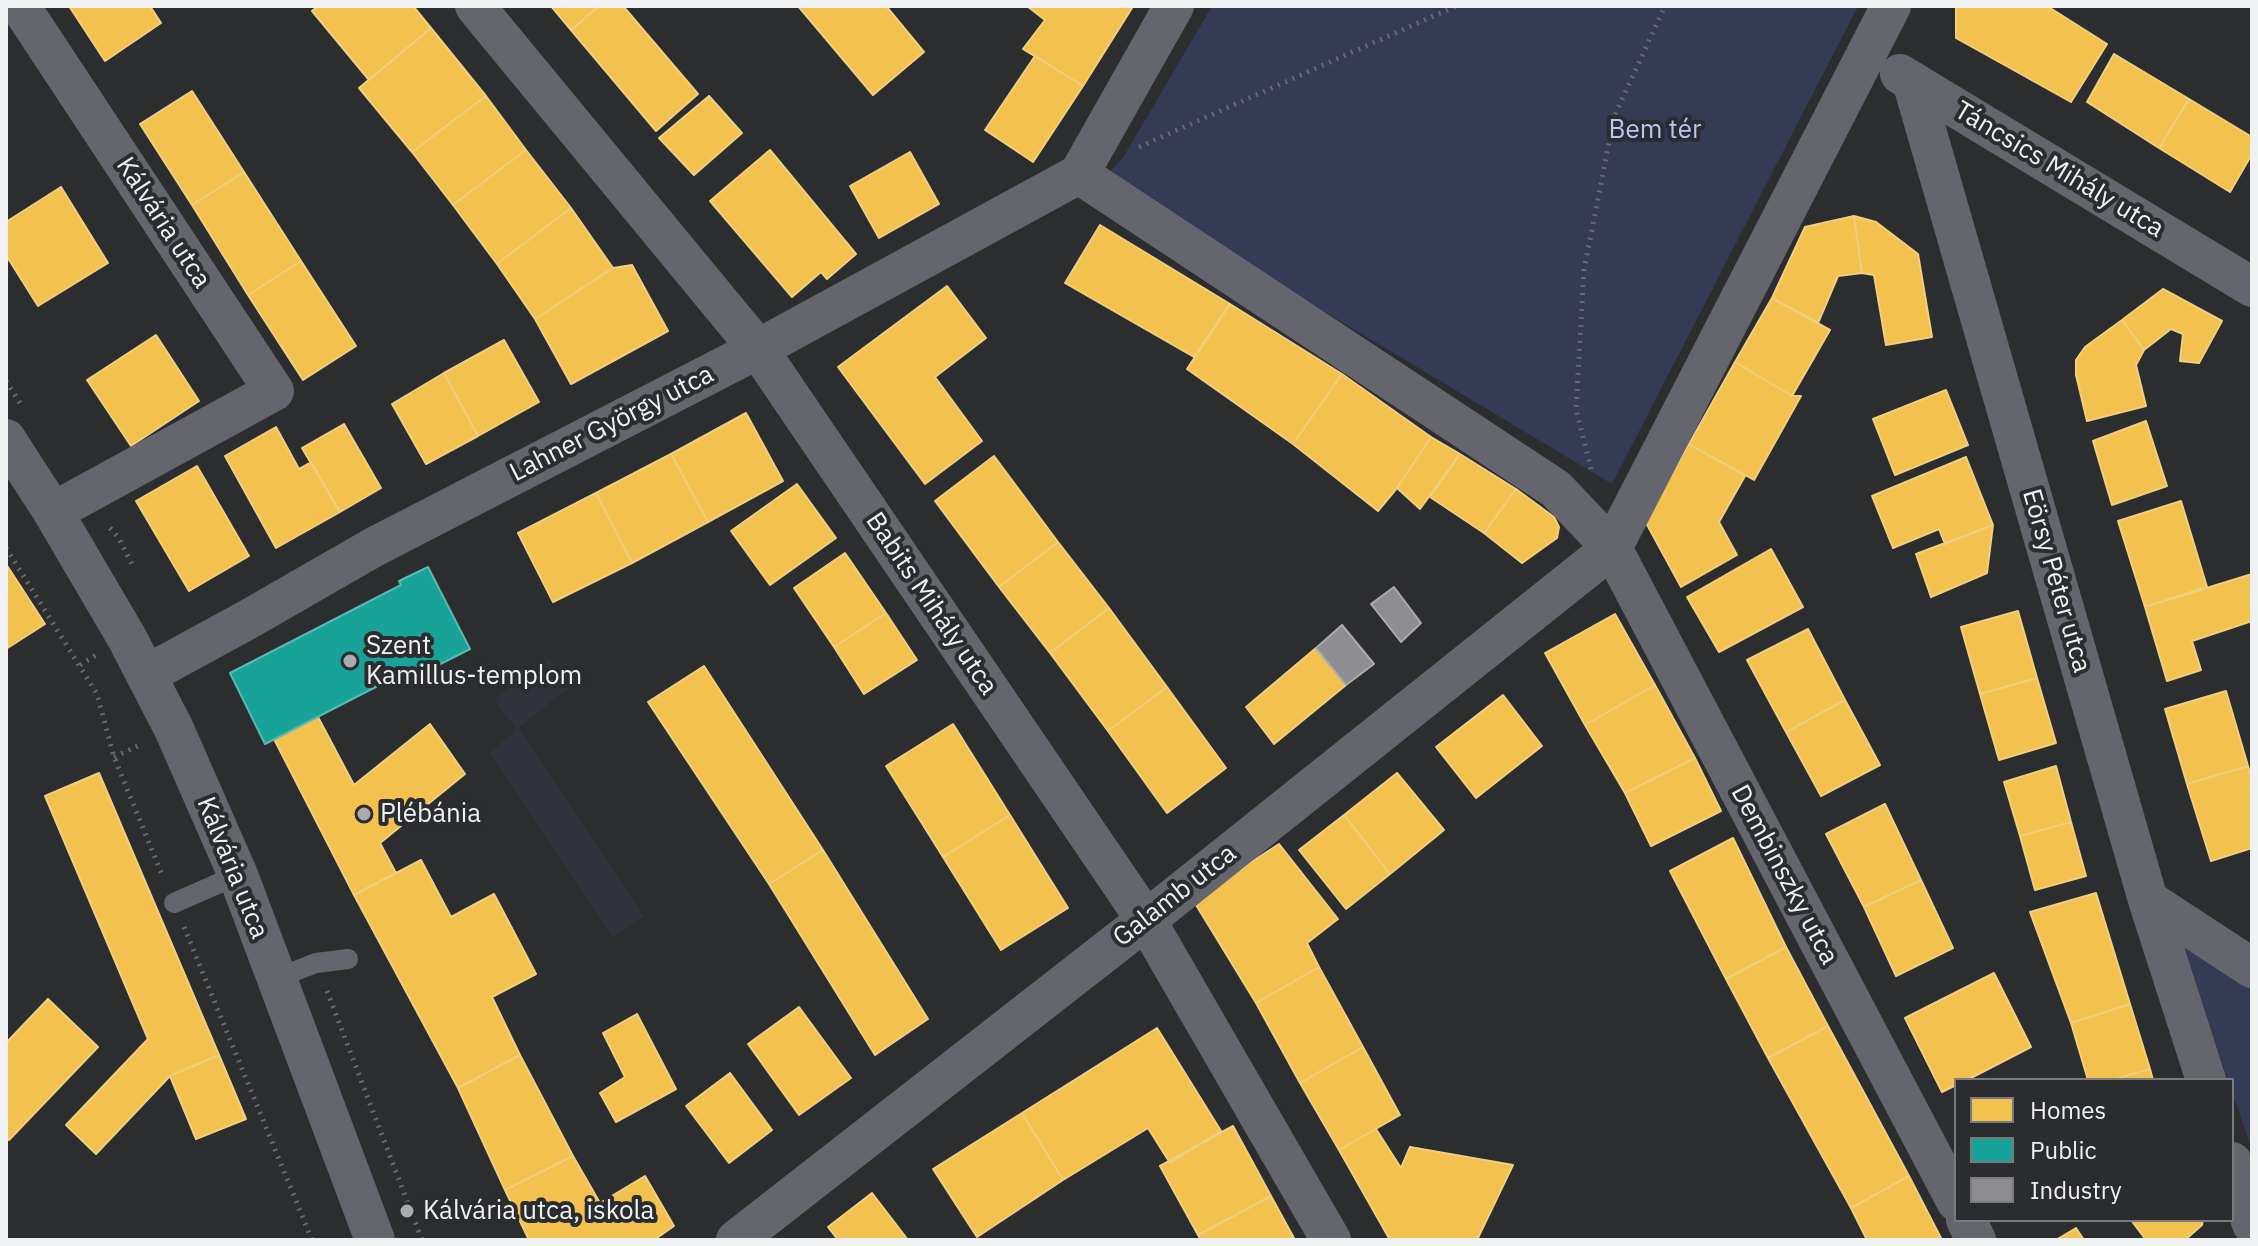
<!DOCTYPE html>
<meta charset="utf-8">
<style>
body{margin:0}
#map{position:relative;width:2258px;height:1246px;overflow:hidden;background:#2c2d2f;font-family:"IBM Plex Sans",sans-serif}
canvas{display:block}
.frame{position:absolute;inset:0;border:8px solid #f0f1f3;pointer-events:none}
.legend{position:absolute;left:1954px;top:1078px;width:280px;height:144px;box-sizing:border-box;background:#2b2c30;border:2px solid #7a7b7e;margin:0;padding:10px 14px;list-style:none;font-size:24px;color:#f0f1f3}
.legend li{display:flex;align-items:center;gap:16px;height:40px}
.legend b{width:40px;border:2px solid #7a7b7e}
</style>
<div id="map">
<canvas width="2258" height="1246"></canvas>
<div class="frame"></div>
<ul class="legend">
<li><b style="height:22px;background:#f2c14e"></b>Homes</li>
<li><b style="height:22px;background:#17a398"></b>Public</li>
<li><b style="height:22px;background:#8d8d92"></b>Industry</li>
</ul>
</div>
<script>
const context = document.querySelector('canvas').getContext('2d');
context.lineJoin = 'round';
function fill(path, color) { context.fillStyle = color; context.fill(path, 'evenodd'); }
const poly = rows => new Path2D(rows.map(r => 'M' + r).join(''));
function trace(path, color, width, dash) { context.strokeStyle = color; context.lineWidth = width; context.lineCap = dash ? 'butt' : 'round'; context.setLineDash(dash || []); context.stroke(path); }
function write(font, color, halo, rows, align = 'center') {
  context.font = font + ' "IBM Plex Sans",sans-serif'; context.lineWidth = 8; context.setLineDash([]); context.textBaseline = 'middle'; context.strokeStyle = halo; context.fillStyle = color; for (const [text, x, y, turn = 0] of rows) {
    context.save(); context.translate(x, y); context.rotate((+turn || 0) * Math.PI / 180); context.textAlign = isNaN(turn) ? turn : align; if (halo) context.strokeText(text, 0, 0); context.fillText(text, 0, 0); context.restore();
  }
}
const built = poly([
 [548,658,571,686,518,728,644,916,613,937,490,753,517,729,494,700]
]);
const green = poly([
 [1212,6,1858,6,1612,484,1103,179,1124,156],
 [2180,940,2252,990,2252,1150,2232,1091,2232,1080,2228,1080]
]);
const homes = poly([
 [69,6,150,6,161,23,105,61,69,6],
 [318,6,413,6,431,28,369,80,312,11,318,6],
 [551,6,599,6,571,30,551,6],
 [599,6,623,6,698,94,656,131,571,30,599,6],
 [798,6,886,6,924,52,873,95,798,6],
 [1027,6,1128,6,1132,8,1083,86,1023,49,1045,20,1027,6],
 [1956,6,2047,6,2107,44,2071,102,1956,38,1956,6],
 [431,28,486,96,412,152,359,88,431,28],
 [2114,54,2189,99,2159,148,2087,102,2114,54],
 [1035,56,1083,86,1033,162,985,130,1035,56],
 [192,91,244,172,192,205,140,124,192,91],
 [486,96,526,150,453,205,412,152,486,96],
 [709,96,742,133,694,175,659,138,709,96],
 [2189,99,2252,137,2252,154,2230,192,2159,148,2189,99],
 [526,150,571,208,497,264,453,205,526,150],
 [770,150,856,254,827,279,821,272,792,297,710,201,770,150],
 [910,152,939,204,879,238,850,186,910,152],
 [244,172,301,261,248,295,192,205,244,172],
 [61,187,108,263,38,306,6,255,6,222,61,187],
 [571,208,613,268,535,319,497,264,571,208],
 [1854,216,1862,273,1838,276,1818,323,1772,298,1805,227,1854,216],
 [1854,216,1876,222,1918,254,1932,337,1886,345,1874,275,1862,273,1854,216],
 [1100,225,1230,304,1194,357,1065,283,1100,225],
 [301,261,356,346,303,380,248,295,301,261],
 [632,265,668,331,571,384,535,319,613,268,632,265],
 [947,286,986,338,935,377,982,441,925,484,838,367,947,286],
 [2163,289,2222,321,2199,363,2180,361,2183,334,2171,329,2144,350,2122,320,2163,289],
 [1772,298,1830,330,1792,396,1735,362,1772,298],
 [1230,304,1342,374,1293,444,1187,369,1230,304],
 [2122,320,2144,350,2136,365,2146,406,2087,421,2076,375,2076,360,2085,347,2122,320],
 [156,335,199,401,131,446,87,380,156,335],
 [504,340,539,402,478,436,444,373,504,340],
 [1735,362,1792,396,1801,396,1754,480,1689,444,1735,362],
 [444,373,478,436,426,464,392,404,444,373],
 [1342,374,1431,437,1397,488,1378,511,1293,444,1342,374],
 [1946,390,1968,445,1895,475,1873,419,1946,390],
 [746,413,783,481,708,522,671,454,746,413],
 [2146,421,2167,486,2112,505,2093,441,2146,421],
 [344,424,381,488,340,512,302,448,344,424],
 [276,427,299,469,311,462,340,512,276,548,225,456,276,427],
 [1431,437,1460,454,1420,509,1397,488,1431,437],
 [1689,444,1745,476,1719,522,1737,555,1681,587,1645,521,1689,444],
 [671,454,708,522,632,563,596,493,671,454],
 [1460,454,1516,489,1484,533,1430,497,1460,454],
 [994,456,1058,542,999,587,935,501,994,456],
 [1966,457,1993,525,1945,544,1939,529,1893,548,1872,496,1966,457],
 [197,466,249,556,189,591,136,501,197,466],
 [797,484,836,538,770,585,731,531,797,484],
 [1516,489,1554,517,1559,527,1557,538,1522,563,1484,533,1516,489],
 [596,493,632,563,553,602,518,533,596,493],
 [2181,501,2207,587,2145,607,2118,521,2181,501],
 [1993,525,1987,573,1931,597,1916,554,1993,525],
 [1058,542,1109,608,1050,653,999,587,1058,542],
 [1771,549,1803,607,1719,652,1687,597,1771,549],
 [845,553,886,613,834,647,794,588,845,553],
 [6,564,45,624,6,649,6,564],
 [2252,574,2252,621,2192,641,2201,670,2167,681,2145,607,2252,574],
 [1109,608,1167,687,1108,731,1050,653,1109,608],
 [2018,611,2037,678,1980,694,1961,627,2018,611],
 [886,613,917,660,864,694,834,647,886,613],
 [1615,614,1655,685,1585,725,1545,653,1615,614],
 [1808,629,1845,700,1786,732,1747,660,1808,629],
 [1316,648,1346,685,1274,744,1246,707,1316,648],
 [704,666,823,850,769,884,648,702,704,666],
 [2037,678,2056,743,1999,760,1980,694,2037,678],
 [1655,685,1695,758,1625,793,1585,725,1655,685],
 [1167,687,1226,768,1167,813,1108,731,1167,687],
 [2226,691,2248,766,2187,784,2165,709,2226,691],
 [1503,695,1542,746,1476,798,1436,747,1503,695],
 [1845,700,1880,765,1821,796,1786,732,1845,700],
 [318,717,354,785,430,724,465,774,380,843,396,873,354,895,274,739,318,717],
 [953,724,1010,815,943,857,886,766,953,724],
 [1695,758,1721,811,1651,846,1625,793,1695,758],
 [2056,766,2071,822,2020,836,2004,782,2056,766],
 [2248,766,2252,779,2252,848,2211,861,2187,784,2248,766],
 [99,773,219,1055,170,1076,96,1154,66,1125,148,1039,45,796,99,773],
 [1397,773,1444,830,1390,874,1344,815,1397,773],
 [1885,804,1921,880,1864,907,1826,834,1885,804],
 [1010,815,1068,908,1001,950,943,857,1010,815],
 [1344,815,1390,874,1346,909,1299,850,1344,815],
 [2071,822,2086,876,2035,890,2020,836,2071,822],
 [1733,838,1786,947,1726,979,1670,871,1733,838],
 [1279,844,1338,919,1307,943,1319,967,1256,1003,1193,900,1279,844],
 [823,850,928,1019,875,1055,769,884,823,850],
 [421,860,451,917,494,894,536,974,492,997,520,1055,458,1088,354,895,421,860],
 [1921,880,1953,948,1896,976,1864,907,1921,880],
 [2096,893,2130,1004,2071,1023,2030,912,2096,893],
 [1786,947,1828,1026,1768,1058,1726,979,1786,947],
 [1319,967,1363,1047,1300,1083,1256,1003,1319,967],
 [1994,973,2031,1047,1967,1080,1956,1080,1956,1085,1942,1092,1905,1018,1994,973],
 [48,999,98,1047,9,1140,6,1137,6,1043,48,999],
 [2130,1004,2150,1069,2112,1080,2088,1080,2071,1023,2130,1004],
 [799,1007,851,1078,799,1115,748,1044,799,1007],
 [637,1014,676,1089,616,1122,600,1093,625,1077,603,1033,637,1014],
 [1828,1026,1909,1176,1851,1208,1768,1058,1828,1026],
 [1157,1028,1221,1131,1170,1163,1148,1128,1063,1180,1022,1113,1157,1028],
 [1363,1047,1400,1115,1339,1150,1300,1083,1363,1047],
 [219,1055,246,1119,196,1139,170,1076,219,1055],
 [520,1055,573,1156,505,1190,458,1088,520,1055],
 [2150,1069,2153,1080,2112,1080,2150,1069],
 [730,1073,772,1130,729,1163,686,1106,730,1073],
 [1022,1113,1063,1180,977,1237,933,1169,1022,1113],
 [1233,1126,1271,1196,1198,1235,1160,1166,1233,1126],
 [1376,1129,1401,1168,1410,1147,1513,1165,1477,1240,1390,1240,1339,1150,1376,1129],
 [573,1156,600,1203,645,1176,674,1226,654,1240,529,1240,505,1190,573,1156],
 [1909,1176,1942,1240,1867,1240,1851,1208,1909,1176],
 [872,1193,908,1240,838,1240,828,1227,872,1193],
 [1271,1196,1295,1240,1201,1240,1198,1235,1271,1196],
 [2131,1220,2203,1220,2202,1225,2185,1240,2146,1240,2131,1220],
 [2076,1228,2084,1240,2056,1240,2076,1228]
]);
const public = poly([
 [428,567,470,649,405,682,401,674,265,744,230,673,401,585,399,581,428,567]
]);
const industry = poly([
 [1394,587,1421,623,1401,642,1371,604,1394,587],
 [1342,625,1374,664,1346,685,1316,648,1342,625]
]);
const path = poly([
 [1139,147,1456,6],
 [6,381,20,403],
 [1591,469,1576,409,1584,270,1614,117,1665,6],
 [110,528,118,537,132,564],
 [6,548,97,694,114,757,163,877],
 [80,665,96,655],
 [114,757,142,744],
 [184,927,312,1240],
 [327,991,422,1240]
]);
const service = poly([
 [174,903,238,875],
 [277,978,316,963,348,959]
]);
const minor = poly([
 [20,6,274,391,53,512],
 [475,6,758,349,1146,920,1331,1240],
 [1900,74,2252,287],
 [1912,81,2148,900,2206,1080],
 [1079,174,1556,489,1612,548,1956,1201],
 [1079,174,1174,6],
 [6,439,53,512,127,638,174,729,238,875,375,1240],
 [146,675,247,620,374,547,758,349,1079,174],
 [2148,900,2252,968],
 [2232,1162,2252,1224],
 [1966,1220,1976,1240],
 [736,1240,1146,920,1612,548,1891,6]
]);
const markers = [
 [350,661,8,"#abacae"],
 [364,814,8,"#abacae"],
 [407,1211,8,"#abacae"]
];
const parkNames = [
 ["Bem tér",1655,130]
];
const streetNames = [
 ["Táncsics Mihály utca",2059,170,31],
 ["Kálvária utca",163,223,57],
 ["Lahner György utca",612,424,-27],
 ["Eörsy Péter utca",2056,581,74],
 ["Babits Mihály utca",931,604,56],
 ["Kálvária utca",232,868,68],
 ["Dembinszky utca",1784,875,62],
 ["Galamb utca",1175,896,-38]
];
const poiNames = [
 ["Szent",366,646],
 ["Kamillus-templom",366,676],
 ["Plébánia",380,814],
 ["Kálvária utca, iskola",423,1211]
];
fill(built, '#31333c');
fill(green, '#353a55');
fill(homes, '#f2c14e');
trace(homes, '#f1cf80', 2);
fill(public, '#17a398');
trace(public, '#58bab3', 2);
fill(industry, '#8d8d92');
trace(industry, '#ababaf', 2);
trace(path, '#696a6f', 5, [2, 6]);
trace(service, '#65666d', 20);
trace(minor, '#65666d', 40);
for (const [x, y, r, color] of markers) { const dot = new Path2D(); dot.arc(x, y, r, 0, 2 * Math.PI); context.fillStyle = color; context.fill(dot); trace(dot, '#2b2c30', 3); }
write('26px', '#bac4f6', '#2b2c30', parkNames);
write('26px', '#f0f1f3', '#2b2c30', streetNames);
write('26px', '#f0f1f3', '#2b2c30', poiNames, 'left');
</script>
